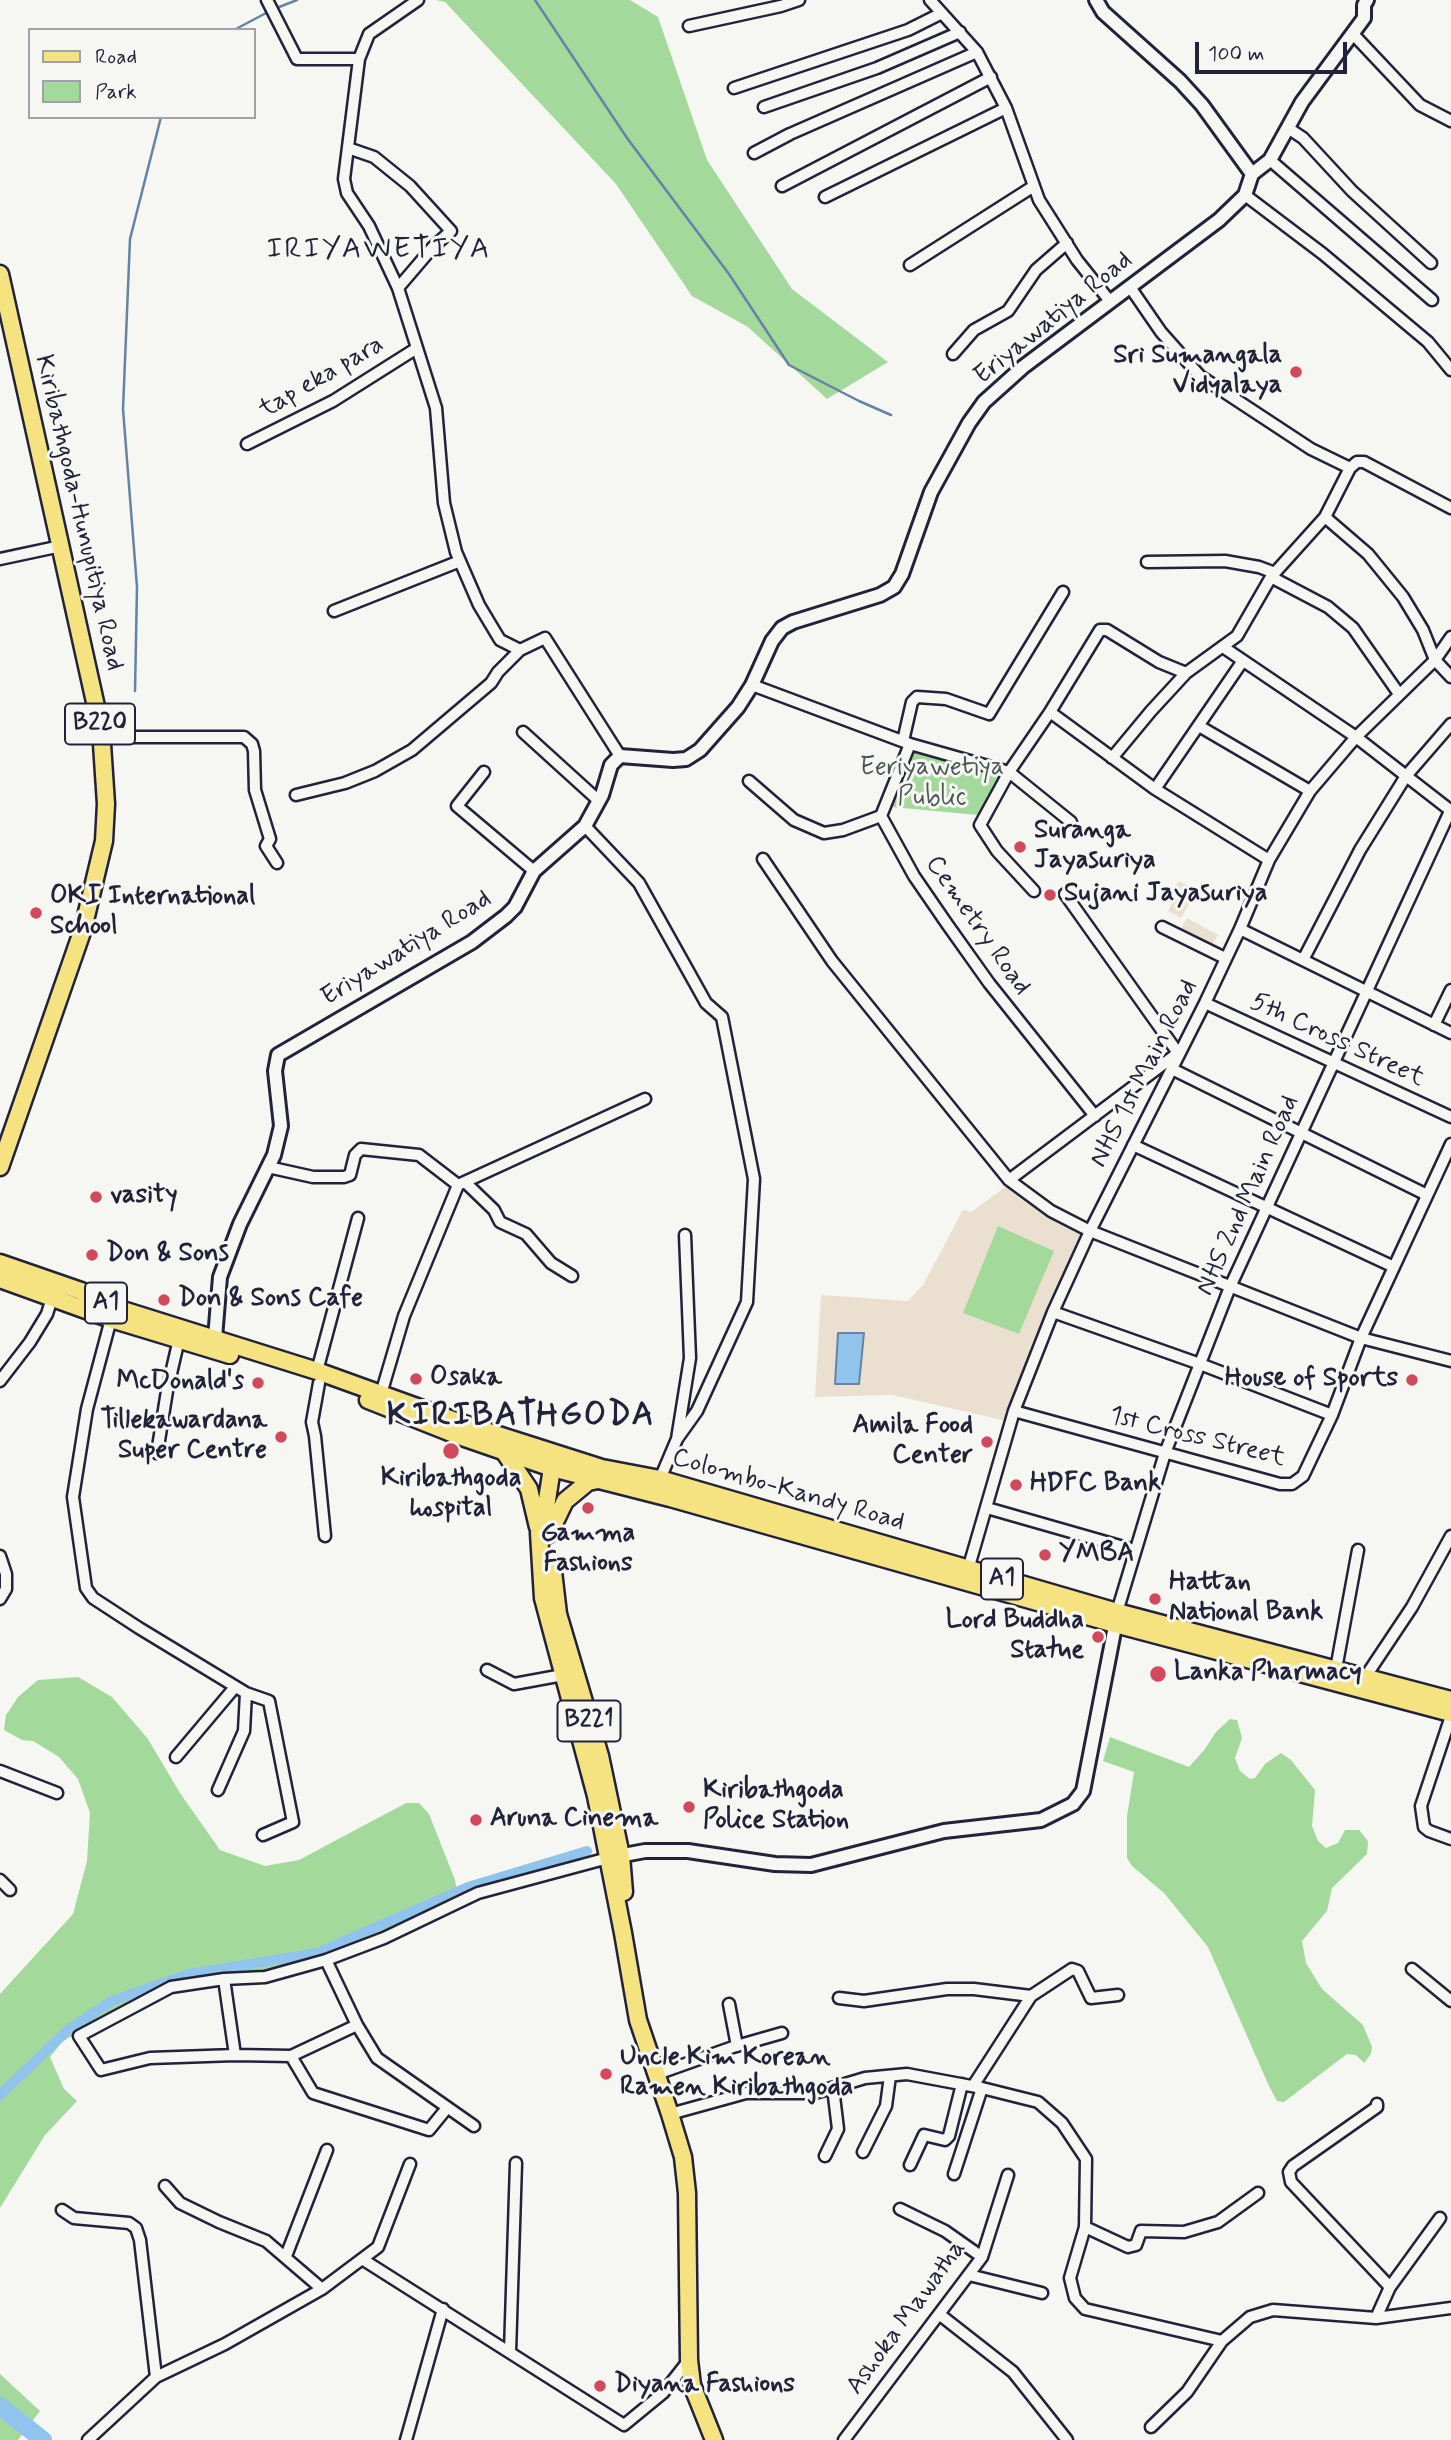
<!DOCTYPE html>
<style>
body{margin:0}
#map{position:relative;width:1451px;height:2440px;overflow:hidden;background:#f6f6f2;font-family:Mynerve,sans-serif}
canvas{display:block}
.legend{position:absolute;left:28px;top:28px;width:228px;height:91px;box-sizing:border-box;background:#f6f6f2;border:2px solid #a1a1a9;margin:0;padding:9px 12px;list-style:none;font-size:21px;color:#22223b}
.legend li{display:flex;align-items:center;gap:14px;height:35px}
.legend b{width:35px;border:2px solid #a1a1a9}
.scale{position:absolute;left:1195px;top:42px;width:152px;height:32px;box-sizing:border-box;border:4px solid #22223b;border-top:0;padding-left:9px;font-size:21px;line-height:24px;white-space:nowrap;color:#22223b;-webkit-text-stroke:5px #f6f6f2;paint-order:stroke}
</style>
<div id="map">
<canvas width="1451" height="2440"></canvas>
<ul class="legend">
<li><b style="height:9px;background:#f5e382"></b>Road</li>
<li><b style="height:19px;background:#a4d99c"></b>Park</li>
</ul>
<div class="scale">100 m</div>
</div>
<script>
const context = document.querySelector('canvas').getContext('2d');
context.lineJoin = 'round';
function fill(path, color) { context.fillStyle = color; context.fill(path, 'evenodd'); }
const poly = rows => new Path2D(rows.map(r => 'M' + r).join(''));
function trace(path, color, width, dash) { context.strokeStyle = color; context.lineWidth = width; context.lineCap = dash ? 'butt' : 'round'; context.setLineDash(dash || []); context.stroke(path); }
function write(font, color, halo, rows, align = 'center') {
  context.font = font + ' Mynerve,sans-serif'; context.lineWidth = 6; context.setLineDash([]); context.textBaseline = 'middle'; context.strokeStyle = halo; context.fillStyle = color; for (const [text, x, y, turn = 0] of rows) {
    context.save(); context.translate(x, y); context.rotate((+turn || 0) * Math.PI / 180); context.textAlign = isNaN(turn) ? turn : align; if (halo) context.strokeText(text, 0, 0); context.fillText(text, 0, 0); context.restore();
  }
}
const built = poly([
 [1179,881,1197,891,1181,918,1168,911,1174,900,1169,897],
 [1187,918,1218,935,1212,946,1181,929],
 [1012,1182,1087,1231,1006,1421,893,1395,815,1397,821,1295,908,1301,923,1285,963,1210,971,1212]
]);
const green = poly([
 [436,0,630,0,658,17,707,160,792,289,888,362,827,399,748,327,692,296,616,184,445,2],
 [912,751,1000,775,978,815,892,807],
 [998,1226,1054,1251,1019,1334,963,1313],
 [78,1677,112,1697,148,1739,180,1793,220,1850,265,1866,299,1860,406,1803,419,1803,429,1814,455,1880,458,1899,364,1942,291,1968,176,1982,138,1998,63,2041,50,2057,64,2089,77,2101,45,2135,0,2208,0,1994,73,1914,87,1861,90,1813,78,1779,59,1757,33,1741,22,1740,4,1730,6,1715,18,1697,38,1680],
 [1230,1719,1237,1720,1242,1738,1235,1758,1240,1771,1250,1779,1255,1778,1265,1764,1281,1753,1291,1760,1315,1790,1312,1826,1318,1841,1326,1848,1338,1843,1345,1830,1359,1830,1368,1841,1367,1854,1332,1888,1327,1911,1302,1941,1306,1963,1322,1989,1363,2025,1372,2047,1371,2054,1364,2063,1356,2055,1347,2054,1284,2102,1277,2101,1269,2086,1208,1947,1164,1893,1132,1866,1127,1858,1127,1816,1134,1772,1103,1761,1110,1737,1189,1767,1205,1749,1216,1732],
 [0,2374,40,2411,18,2440,0,2440]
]);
const water = poly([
 [838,1333,864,1333,859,1384,835,1384,838,1333]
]);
const stream = poly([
 [535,0,627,138,729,274,789,365,859,401,891,415],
 [274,9,297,0],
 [234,30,268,12],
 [135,691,137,587,123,409,130,239,161,117]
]);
const canal = poly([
 [0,2095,69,2029,112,2001,189,1974,317,1953,468,1887,587,1851]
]);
const river = poly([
 [0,2406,43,2440]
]);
const minor = poly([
 [267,0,297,59,359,59],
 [418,0,369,34,359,59,344,179,347,193,369,226,398,288,436,408,444,503,456,552,479,605,500,640,520,650,545,638,620,756],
 [930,0,977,52,1006,108,1039,200,1077,260,1109,300],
 [689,26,781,6,799,0],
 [1353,34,1420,105,1451,121],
 [734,88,908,30,942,13],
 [764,107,877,68,960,32],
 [1288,128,1303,138,1352,191,1431,263],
 [348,148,374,157,410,186,451,231,433,247,398,288],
 [754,153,790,134,977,52],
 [1270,160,1432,300],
 [782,186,991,77],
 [1245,195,1323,254,1428,342,1451,370],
 [825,197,1006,108],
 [910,265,1034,186],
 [1130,287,1161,332,1200,376,1311,449,1350,468],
 [953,354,974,330,1008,311,1036,270,1067,243],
 [247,444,333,401,417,348],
 [1325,517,1368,554,1403,597,1423,630,1435,660,1451,677],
 [0,559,61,546],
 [1147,562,1225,561,1259,567,1275,573],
 [1271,577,1328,607,1353,628,1399,694],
 [334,611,460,561],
 [1223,647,1356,737,1450,810],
 [1242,662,1155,789,1269,860],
 [752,685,910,744,1009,772,1071,822],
 [1050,712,1155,789],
 [1199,726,1310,791],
 [523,732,599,801],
 [102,737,244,737,252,744,254,751,255,790,270,839,266,846,277,863],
 [903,741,912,702,917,697,946,699,989,714,1063,592],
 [910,744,881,816,914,876,947,924,989,983,1095,1116],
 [1112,758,1151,711,1186,673],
 [484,772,457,806,534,871],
 [749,781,794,820,824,833,843,830,881,816],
 [296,795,345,783,375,771,412,750,491,683,498,672,520,650],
 [585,826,639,883,706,1003,722,1017,754,1179,747,1302,697,1411,677,1439],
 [763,859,832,961,1009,1180,1051,1211,1090,1231,1361,1338,1451,1144],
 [1034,891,997,851,980,825,1009,772,1050,712,1100,630,1107,630,1159,662,1186,673,1237,636,1271,577,1325,517,1350,468,1357,462,1364,462,1451,508],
 [1162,927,1225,958],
 [1240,929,1451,1033],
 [1303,960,1360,850,1406,776,1451,724],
 [1205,1003,1451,1117],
 [1434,1025,1451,990],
 [1172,1069,1427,1195],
 [1133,1145,1394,1267],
 [268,1167,313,1177,344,1177,350,1175,355,1155,361,1149,419,1155,458,1185],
 [1009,1180,1178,1053,1065,894],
 [465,1182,494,1210,500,1222,526,1234,551,1263,572,1276],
 [1053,1312,1200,1364,1332,1415],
 [111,1319,87,1409,73,1497,86,1588,93,1598,139,1628,246,1693,244,1731,218,1790],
 [317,1371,358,1218],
 [0,1381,30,1342,47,1314,52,1298],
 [319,1383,312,1422,315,1436,325,1536],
 [381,1394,404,1316,458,1185,645,1099],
 [1014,1411,1280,1484,1292,1484,1303,1476,1332,1415,1361,1338,1451,1361],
 [157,1453,167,1391,179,1339],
 [660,1479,677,1439,690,1358,685,1235],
 [987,1508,1134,1550],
 [0,1556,6,1574,6,1589,0,1599],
 [967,1573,1014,1411,1053,1312,1090,1231,1205,1003,1240,929,1269,860,1310,791,1356,737,1435,660,1451,637],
 [1117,1612,1165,1453,1230,1287,1451,809],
 [1336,1669,1358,1550],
 [487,1670,514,1684,563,1675],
 [1364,1679,1412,1607,1451,1536],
 [246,1693,269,1701,293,1822,263,1835],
 [1451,1716,1421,1806,1424,1827,1429,1831,1451,1839],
 [176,1757,235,1687],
 [0,1771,57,1793],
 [0,1880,10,1890],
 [1412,1969,1451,2001],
 [224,1979,235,2055,150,2058,101,2070,79,2036,171,1987,224,1979,265,1977,326,1960,384,1938,478,1893,608,1858],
 [839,1998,864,2001,947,1989,974,1989,1031,1996],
 [729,2004,737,2046],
 [357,2025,377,2058,474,2126],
 [235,2055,291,2056,357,2025,326,1960],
 [291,2056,313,2093,429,2130,447,2108],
 [657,2074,733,2047,782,2033],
 [973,2086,1031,1996,1072,1969,1078,1971,1091,1998,1118,1995],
 [670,2114,746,2093,815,2093,865,2078,907,2074,982,2088,1038,2102,1062,2123,1086,2159,1085,2227,1070,2278,1075,2298,1085,2309,1222,2341,1250,2317,1273,2310,1376,2318,1451,2308],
 [863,2152,886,2106,890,2076],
 [825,2156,838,2129,833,2088],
 [910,2165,924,2135,945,2140,949,2136,962,2084],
 [954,2174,982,2088],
 [165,2186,180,2203,219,2222,266,2241,322,2289],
 [900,2209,945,2231,982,2257],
 [62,2210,74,2218,129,2223,136,2228,140,2240,156,2377],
 [1085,2227,1128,2247,1136,2245,1141,2231,1184,2232,1218,2222,1258,2193],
 [286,2256,327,2150],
 [362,2259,378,2247,410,2164],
 [969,2275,1042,2293],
 [1390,2287,1440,2218],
 [939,2314,1013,2372,1067,2440],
 [1376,2318,1390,2287,1291,2182,1289,2172,1293,2166,1377,2107,1377,2104],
 [510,2352,516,2163],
 [1151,2427,1187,2392,1222,2341],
 [88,2440,156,2377,225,2344,322,2289,362,2259,624,2425,663,2393,689,2360],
 [406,2440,443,2309],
 [844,2440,982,2257,1008,2175]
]);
const tertiary = poly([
 [1096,0,1103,12,1180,81,1202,105,1252,174],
 [215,1338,220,1277,240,1224,274,1155,281,1126,275,1071,278,1055,472,942,506,916,515,907,534,871,585,826,602,795,611,765,620,756,673,760,686,759,700,750,738,707,752,685,772,641,782,628,793,622,880,595,894,587,902,574,931,492,969,423,984,402,1023,367,1219,220,1245,195,1252,174,1270,160,1302,102,1364,18,1364,5,1367,0],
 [613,1857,645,1851,688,1851,775,1864,811,1865,944,1831,1041,1820,1073,1804,1083,1791,1117,1616]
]);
const primary = poly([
 [0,274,101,729,106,804,104,841,83,929,0,1167],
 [505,1453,529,1489,538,1527],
 [552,1468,545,1513,539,1533,543,1598,596,1796,623,1933,638,2020,670,2114,683,2157,687,2193,689,2360,692,2385,714,2440],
 [549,1534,565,1501,588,1482,598,1480],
 [552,1563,558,1614,600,1756,621,1856,624,1892]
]);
const trunk = poly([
 [0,1263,81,1291,113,1307,317,1371,464,1424,602,1468,660,1479,1117,1612,1451,1700],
 [0,1279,111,1319,230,1355],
 [368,1400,459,1436,552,1468,670,1498,1115,1624,1451,1713]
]);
const markers = [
 [1296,372,7,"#d1495b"],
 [1020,847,7,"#d1495b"],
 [1050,895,7,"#d1495b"],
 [36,913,7,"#d1495b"],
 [96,1197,7,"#d1495b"],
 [92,1255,7,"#d1495b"],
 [164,1300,7,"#d1495b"],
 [416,1379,7,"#d1495b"],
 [1412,1380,7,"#d1495b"],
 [258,1383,7,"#d1495b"],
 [281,1437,7,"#d1495b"],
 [987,1442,7,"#d1495b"],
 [451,1451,9,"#d1495b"],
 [1016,1485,7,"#d1495b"],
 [588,1508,7,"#d1495b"],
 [1045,1555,7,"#d1495b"],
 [1155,1599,7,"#d1495b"],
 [1098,1637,7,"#d1495b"],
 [1158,1674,9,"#d1495b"],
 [689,1807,7,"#d1495b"],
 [476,1820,7,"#d1495b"],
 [606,2074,7,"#d1495b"],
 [600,2386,7,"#d1495b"]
];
const shields = [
 [100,724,70],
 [106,1303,42],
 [1002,1579,42],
 [589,1721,63]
];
const shieldNames = [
 ["B220",100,724],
 ["A1",106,1303],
 ["A1",1002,1579],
 ["B221",589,1721]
];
const streetNames = [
 ["Eriyawatiya Road",1054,319,-39],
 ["tap eka para",322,378,-30],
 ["Kiribathgoda-Hunupitiya Road",78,513,77],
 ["Cemetry Road",977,926,55],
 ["Eriyawatiya Road",407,949,-32],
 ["5th Cross Street",1337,1041,25],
 ["NHS 1st Main Road",1145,1074,-63],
 ["NHS 2nd Main Road",1249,1196,-66],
 ["1st Cross Street",1197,1438,14],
 ["Colombo-Kandy Road",788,1491,16],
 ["Ashoka Mawatha",907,2318,-54]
];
const poiNames = [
 ["Sri Sumangala",1282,357,"right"],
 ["Vidyalaya",1282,387,"right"],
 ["Suranga",1034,832],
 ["Jayasuriya",1034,862],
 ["Sujani Jayasuriya",1064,895],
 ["OKI International",50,898],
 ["School",50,928],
 ["vasity",110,1197],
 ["Don & Sons",106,1255],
 ["Don & Sons Cafe",178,1300],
 ["Osaka",430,1379],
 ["House of Sports",1398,1380,"right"],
 ["McDonald's",244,1383,"right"],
 ["Tillekawardana",267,1422,"right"],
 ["Super Centre",267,1452,"right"],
 ["Amila Food",973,1427,"right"],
 ["Center",973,1457,"right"],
 ["Kiribathgoda",451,1480,"center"],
 ["hospital",451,1510,"center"],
 ["HDFC Bank",1030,1485],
 ["Gamma",588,1535,"center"],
 ["Fashions",588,1565,"center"],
 ["YMBA",1059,1555],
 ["Hattan",1169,1584],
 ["National Bank",1169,1614],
 ["Lord Buddha",1084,1622,"right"],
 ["Statue",1084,1652,"right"],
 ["Lanka Pharmacy",1174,1674],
 ["Kiribathgoda",703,1792],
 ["Police Station",703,1822],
 ["Aruna Cinema",490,1820],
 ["Uncle Kim Korean",620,2059],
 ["Ramen Kiribathgoda",620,2089],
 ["Diyana Fashions",614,2386]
];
const parkNames = [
 ["Eeriyawetiya",932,769],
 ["Public",932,799]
];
const quarterNames = [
 ["IRIYAWETIYA",379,251]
];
const districtNames = [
 ["KIRIBATHGODA",521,1417]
];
fill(built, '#ebe0d0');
fill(green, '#a4d99c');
fill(water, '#90c4ed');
trace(water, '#6483a6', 2);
trace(stream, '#6483a6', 2.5);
trace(canal, '#90c4ed', 10);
trace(river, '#90c4ed', 18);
trace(minor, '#22223b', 15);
trace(tertiary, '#22223b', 18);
trace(primary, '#22223b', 21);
trace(trunk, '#22223b', 21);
trace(minor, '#f6f6f2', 10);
trace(tertiary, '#f6f6f2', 12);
trace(primary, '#f5e382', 16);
trace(trunk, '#f5e382', 16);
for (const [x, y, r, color] of markers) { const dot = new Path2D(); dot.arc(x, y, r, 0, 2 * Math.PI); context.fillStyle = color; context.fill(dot); trace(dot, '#f6f6f2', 2.5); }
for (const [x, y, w] of shields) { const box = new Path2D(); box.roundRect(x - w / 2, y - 20.5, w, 41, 5); context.fillStyle = '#f6f6f2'; context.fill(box); trace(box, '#22223b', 2); }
write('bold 24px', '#22223b', null, shieldNames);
write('26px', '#22223b', '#f6f6f2', streetNames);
write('bold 26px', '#22223b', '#f6f6f2', poiNames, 'left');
write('26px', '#495958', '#f6f6f2', parkNames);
context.letterSpacing = '2px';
write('30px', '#22223b', '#f6f6f2', quarterNames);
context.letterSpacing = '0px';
context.letterSpacing = '2px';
write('bold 33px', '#22223b', '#f6f6f2', districtNames);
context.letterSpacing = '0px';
</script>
